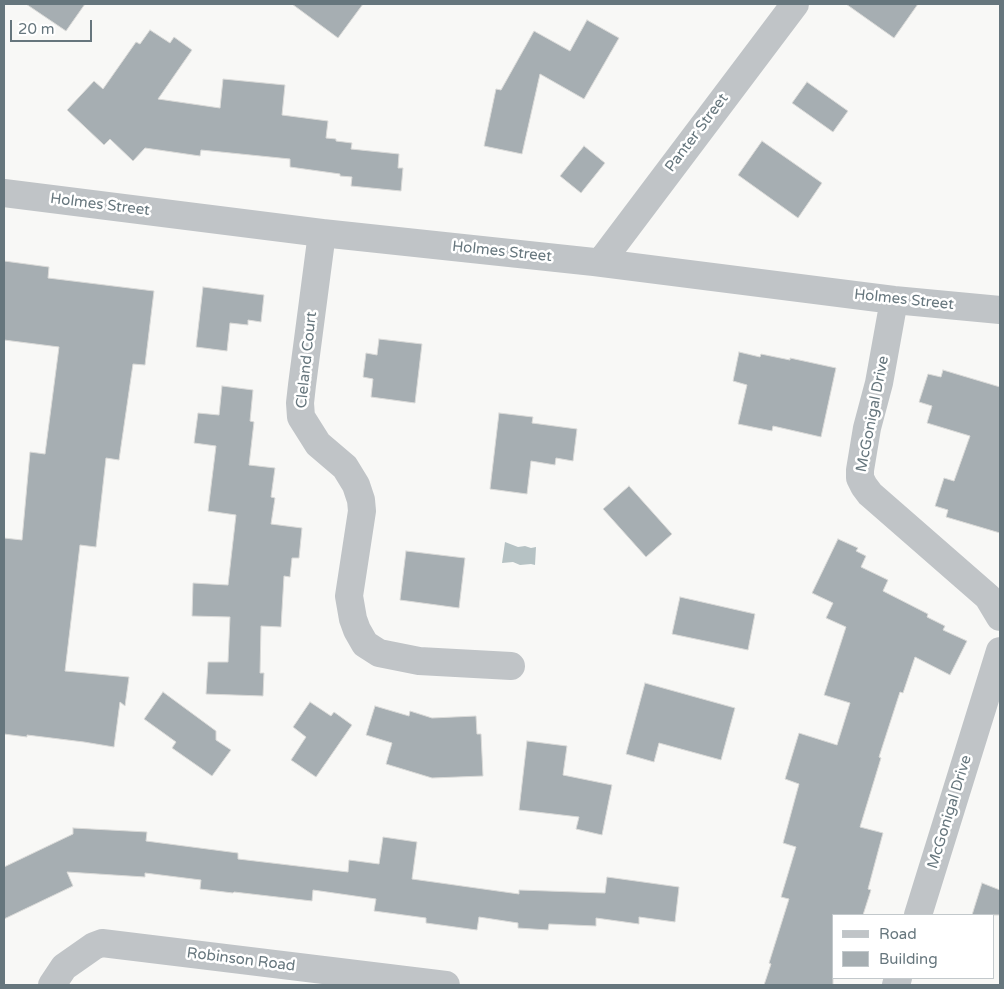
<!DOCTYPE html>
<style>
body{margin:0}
#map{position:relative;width:1004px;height:989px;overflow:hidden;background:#f8f8f6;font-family:"Varela Round",sans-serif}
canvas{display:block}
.frame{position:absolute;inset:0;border:5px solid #66767d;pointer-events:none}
.legend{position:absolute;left:832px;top:914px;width:162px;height:65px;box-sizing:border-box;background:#fff;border:1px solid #c2c8cb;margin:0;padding:6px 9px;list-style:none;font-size:15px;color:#66767d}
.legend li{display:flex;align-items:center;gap:10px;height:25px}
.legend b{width:25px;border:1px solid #c2c8cb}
.scale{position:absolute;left:10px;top:20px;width:82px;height:22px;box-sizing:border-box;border:2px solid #66767d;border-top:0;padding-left:6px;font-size:15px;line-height:18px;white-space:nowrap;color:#66767d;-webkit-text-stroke:4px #fff;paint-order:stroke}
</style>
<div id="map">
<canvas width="1004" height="989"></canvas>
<div class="frame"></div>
<ul class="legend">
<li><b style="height:6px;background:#c0c4c7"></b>Road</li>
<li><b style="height:14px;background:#a6aeb2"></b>Building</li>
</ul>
<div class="scale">20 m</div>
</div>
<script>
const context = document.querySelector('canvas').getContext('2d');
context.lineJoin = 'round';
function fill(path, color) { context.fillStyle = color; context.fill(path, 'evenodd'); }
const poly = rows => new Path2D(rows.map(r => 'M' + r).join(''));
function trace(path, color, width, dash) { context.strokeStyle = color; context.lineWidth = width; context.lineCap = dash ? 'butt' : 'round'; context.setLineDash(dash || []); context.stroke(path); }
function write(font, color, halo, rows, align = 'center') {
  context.font = font + ' "Varela Round",sans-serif'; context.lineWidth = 5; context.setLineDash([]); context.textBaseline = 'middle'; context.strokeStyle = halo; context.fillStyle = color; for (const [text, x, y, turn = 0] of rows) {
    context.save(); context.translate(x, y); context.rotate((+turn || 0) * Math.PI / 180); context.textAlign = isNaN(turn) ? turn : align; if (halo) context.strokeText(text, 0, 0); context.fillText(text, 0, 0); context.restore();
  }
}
const water = poly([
 [505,542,518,547,525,546,531,548,536,547,535,565,531,564,520,565,513,562,502,563]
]);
const building = poly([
 [26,4,85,4,66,31,26,4],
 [292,4,363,4,338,38,292,4],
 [846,4,918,4,894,38,846,4],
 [587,20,619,38,584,99,540,74,522,154,484,146,496,89,501,90,534,31,570,51,587,20],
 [150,30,170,43,174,37,192,50,158,99,220,108,223,79,285,85,282,115,328,121,326,138,336,139,336,141,352,143,351,149,399,154,398,168,403,168,401,191,351,186,352,177,340,176,340,174,290,167,290,159,201,150,200,156,145,148,133,161,110,139,104,145,67,110,94,81,103,89,136,42,140,44,150,30],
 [807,82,848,111,833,132,792,103,807,82],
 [762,141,822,183,798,218,738,175,762,141],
 [584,146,605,163,581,193,560,176,584,146],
 [4,261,49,267,48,278,154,291,145,365,133,364,119,460,106,458,96,547,80,545,65,671,129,677,125,706,120,702,114,747,84,742,27,735,27,737,4,734,4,538,22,540,30,452,45,454,59,347,4,340,4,261],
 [203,287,264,295,261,322,248,320,248,325,230,323,227,351,196,347,203,287],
 [379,339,422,344,415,403,371,397,373,379,363,377,366,353,377,355,379,339],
 [739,352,760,357,761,354,790,360,790,358,836,368,821,437,773,426,772,431,738,424,747,385,733,381,739,352],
 [943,370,1000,387,1000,533,946,517,948,510,935,506,944,478,954,481,970,436,927,423,932,406,919,402,928,374,941,377,943,370],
 [222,386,253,390,250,421,254,422,249,465,275,468,271,497,275,498,271,524,302,528,299,558,292,558,290,577,284,576,281,627,261,626,260,673,264,673,263,696,206,694,208,662,228,662,230,617,192,616,193,583,228,585,236,515,208,511,216,446,194,443,198,413,219,415,222,386],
 [499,413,533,417,532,423,577,429,573,461,556,458,555,465,531,461,527,494,490,489,499,413],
 [629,486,672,534,646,557,603,509,629,486],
 [838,539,858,548,856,551,866,556,861,567,888,580,883,591,928,614,927,617,945,626,943,630,967,641,950,675,915,657,903,693,900,692,879,757,881,758,860,827,883,833,868,889,871,890,863,915,833,915,833,985,764,985,771,964,769,963,789,899,781,897,796,847,783,843,799,784,785,779,799,733,837,745,850,703,824,695,846,627,826,618,833,603,812,593,838,539],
 [406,551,465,558,459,608,400,600,406,551],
 [680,597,755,614,748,650,672,634,680,597],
 [645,683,735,708,721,760,659,743,654,762,626,754,645,683],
 [163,692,216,731,216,740,231,750,212,776,172,748,176,742,144,719,163,692],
 [310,702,331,716,334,712,352,725,316,777,291,760,306,737,293,727,310,702],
 [375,706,409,716,410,711,432,718,476,716,477,734,481,734,483,776,432,778,386,764,392,743,366,735,375,706],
 [527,741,567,746,563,775,612,785,602,835,576,829,579,817,519,810,527,741],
 [73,828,147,832,146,841,238,853,238,859,348,872,349,860,379,864,383,837,417,842,412,879,519,894,519,890,605,893,607,877,679,887,675,922,639,917,639,924,596,918,596,926,549,924,548,930,518,928,518,923,479,917,477,930,426,923,426,918,374,911,376,899,313,890,312,901,234,892,233,893,200,889,201,880,145,873,145,877,67,872,73,886,4,919,4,867,73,834,73,828],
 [982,883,1000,890,1000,915,972,915,982,883]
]);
const minor = poly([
 [4,193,322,233,594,262,894,300,1000,310],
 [322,233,302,385,300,403,301,417,318,444,345,467,356,485,361,500,362,511,349,596,353,619,357,630,365,644,379,653,419,661,511,666],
 [600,263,795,4],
 [894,300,879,383,867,428,860,470,860,478,864,486,870,494,988,597,1000,617],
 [918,915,1000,651],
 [52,985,64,967,94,946,102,943,446,985],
 [896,985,898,978]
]);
const streetNames = [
 ["Panter Street",697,133,-53],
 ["Holmes Street",100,205,7],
 ["Holmes Street",502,252,6],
 ["Holmes Street",904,300,6],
 ["Cleland Court",307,360,-84],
 ["McGonigal Drive",873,414,-79],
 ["McGonigal Drive",950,812,-73],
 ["Robinson Road",241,960,7]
];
fill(water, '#b6c2c4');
fill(building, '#a6aeb2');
trace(building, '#dadad8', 1);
trace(minor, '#c0c4c7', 28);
write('15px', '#66767d', '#fff', streetNames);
</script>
